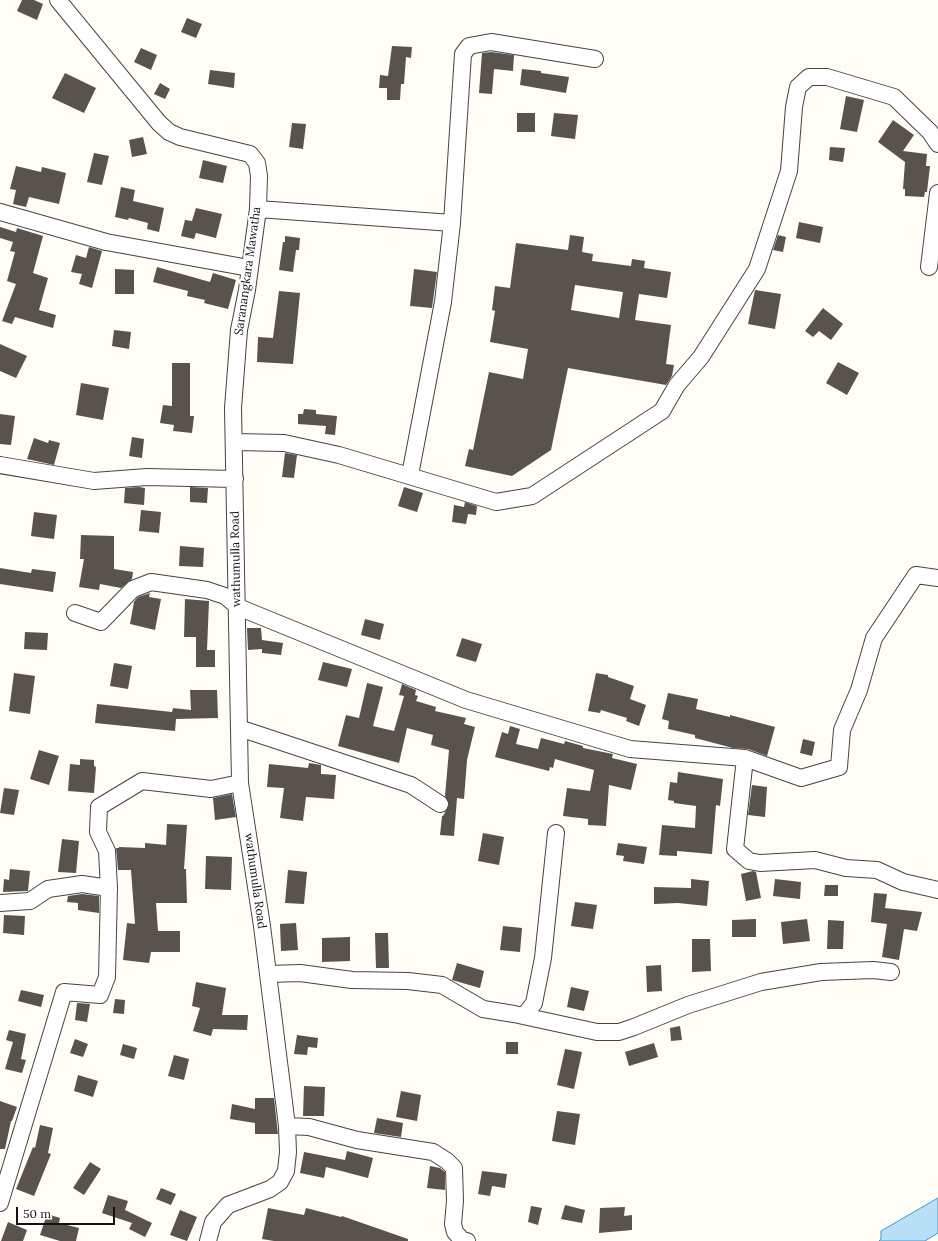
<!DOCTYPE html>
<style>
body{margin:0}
#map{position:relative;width:938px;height:1241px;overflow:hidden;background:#fffdf5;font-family:Lora,serif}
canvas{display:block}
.scale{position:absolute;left:16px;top:1207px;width:99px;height:18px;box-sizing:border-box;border:2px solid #111;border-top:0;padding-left:5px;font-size:12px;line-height:14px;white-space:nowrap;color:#111;-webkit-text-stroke:3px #fff;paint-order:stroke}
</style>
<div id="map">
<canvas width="938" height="1241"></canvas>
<div class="scale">50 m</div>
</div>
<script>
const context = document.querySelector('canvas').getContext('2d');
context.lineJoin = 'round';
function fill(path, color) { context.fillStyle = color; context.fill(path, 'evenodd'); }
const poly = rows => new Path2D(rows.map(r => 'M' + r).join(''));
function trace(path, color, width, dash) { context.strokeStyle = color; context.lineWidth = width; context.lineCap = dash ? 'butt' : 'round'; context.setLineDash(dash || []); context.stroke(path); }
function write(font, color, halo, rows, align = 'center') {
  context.font = font + ' Lora,serif'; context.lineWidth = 4; context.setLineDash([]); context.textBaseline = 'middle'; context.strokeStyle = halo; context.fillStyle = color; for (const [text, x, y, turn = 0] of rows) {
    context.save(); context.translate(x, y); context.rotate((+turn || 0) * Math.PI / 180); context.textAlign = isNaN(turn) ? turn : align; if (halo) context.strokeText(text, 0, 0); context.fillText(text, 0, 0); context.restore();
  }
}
const water = poly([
 [938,1198,938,1233,925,1241,879,1241,881,1239,881,1231,938,1198]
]);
const building = poly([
 [22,0,34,0,43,4,37,20,17,11],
 [187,18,202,24,196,38,181,32],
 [392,46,412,47,411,58,406,57,404,84,401,84,400,100,387,100,387,88,379,88,380,75,388,76],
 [141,48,157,55,151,70,134,62],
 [491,52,514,55,513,71,494,69,492,94,479,93,482,53],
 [522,69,541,71,541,73,569,77,566,93,520,85],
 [210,70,235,73,234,88,208,84],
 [65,73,96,88,84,113,52,98],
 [160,83,170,89,165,99,154,94],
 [846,96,864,100,857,132,840,129],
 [517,113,535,113,535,132,517,132],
 [554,113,578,115,575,139,551,136],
 [893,120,914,135,903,151,927,154,926,166,930,166,927,192,925,192,924,197,905,196,905,189,903,189,905,162,878,142],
 [292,123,306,124,303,149,289,147],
 [143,137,147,154,132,157,129,140],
 [830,147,845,148,843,162,829,160],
 [94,153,109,156,102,185,87,182],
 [203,160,227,166,223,183,199,178],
 [16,166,41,172,42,167,66,173,59,204,29,197,26,207,13,204,16,190,10,189],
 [121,187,135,190,133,201,164,208,159,232,147,229,148,223,129,218,128,220,115,217],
 [196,208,222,214,216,238,196,233,194,239,181,236,185,220,192,221],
 [799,222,823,227,820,243,796,238],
 [0,227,16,232,17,228,43,236,33,273,48,278,39,310,56,315,53,328,15,317,12,324,2,321,16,284,7,281,15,252,10,251,13,242,0,238],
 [570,235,584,237,582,252,593,254,592,261,631,266,632,259,645,261,644,268,671,272,667,298,639,294,635,320,671,325,666,364,674,365,672,376,666,385,568,368,551,450,512,476,465,466,469,449,473,450,489,372,523,379,528,349,490,342,495,311,492,310,495,286,510,288,516,243,568,250],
 [575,285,623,292,619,318,571,310],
 [778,235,786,237,783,252,773,250],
 [285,236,300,238,299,250,296,250,293,272,279,270,283,242,285,242],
 [89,247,102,251,92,288,79,284,82,274,71,272,76,255,86,258],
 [157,267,210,282,213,273,236,280,228,309,204,303,205,300,187,296,188,291,153,282],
 [115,269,134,270,134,294,115,294],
 [414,269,437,272,432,308,410,306],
 [755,290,781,294,775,329,748,324],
 [279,291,300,293,293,364,257,362,258,337,273,338],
 [823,308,843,324,831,340,819,331,813,337,805,331],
 [114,330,131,332,129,349,112,346],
 [0,344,27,356,16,378,0,371],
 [838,362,859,373,847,395,826,383],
 [172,363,190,363,190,416,194,416,192,433,173,431,174,425,160,423,163,405,172,406],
 [81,383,109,388,103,420,76,415],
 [304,409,316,410,316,414,337,416,335,435,325,434,326,426,298,424,298,414,303,414],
 [0,414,15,416,11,445,0,444],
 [132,437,144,439,142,458,129,456],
 [34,438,48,443,49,440,60,443,54,465,27,459],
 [285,453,297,455,294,478,282,477],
 [139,487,145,488,144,505,124,503,125,488],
 [190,487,208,488,207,503,190,502],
 [404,487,423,493,417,512,398,506],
 [465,502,477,506,476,515,468,514,466,524,452,522,454,505,464,507],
 [141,510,161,512,159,533,139,531],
 [34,512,57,515,54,539,31,536],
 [81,535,114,536,114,569,133,572,132,579,121,588,100,584,99,590,79,587,84,559,80,559],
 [180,546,204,548,203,567,179,566],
 [0,568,31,573,32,569,56,572,53,592,0,584],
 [150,593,149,597,161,599,155,630,130,624,134,602,138,597],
 [185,599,209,601,207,650,215,650,215,667,196,667,196,637,184,637],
 [365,619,384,624,380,640,361,635],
 [247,628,261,628,262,640,283,643,281,655,262,653,262,649,248,650],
 [25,632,48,633,47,650,24,649],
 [462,638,482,644,476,662,456,656],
 [323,662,352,669,347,687,318,680],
 [114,663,132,666,128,689,110,686],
 [14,673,35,676,30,714,9,711],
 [596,673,608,675,608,677,634,686,630,699,646,705,639,726,626,721,627,718,601,710,600,713,588,711],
 [367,683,383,687,373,726,394,731,404,696,399,695,402,684,416,690,415,695,418,696,416,701,436,707,435,711,466,718,464,724,475,727,467,760,464,799,457,798,454,836,440,835,442,816,443,816,449,805,445,796,449,750,431,745,433,735,407,728,399,763,338,746,346,715,359,718],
 [190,690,217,690,218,718,176,719,175,731,95,723,97,704,172,712,173,708,191,710],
 [668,693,698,699,696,709,730,717,730,715,775,727,767,756,748,749,733,748,695,738,695,735,668,729,669,721,662,719],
 [510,726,520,729,516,744,538,749,541,738,564,744,565,741,583,746,583,748,613,754,612,758,637,764,631,790,609,785,606,826,588,825,588,819,563,816,567,788,590,791,594,770,555,759,553,768,550,767,549,771,495,757,502,732,508,734],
 [803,739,815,742,812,756,800,753],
 [39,750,59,756,49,785,30,779],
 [80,759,94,760,94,766,96,767,94,793,68,791,70,764,80,765],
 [309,763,321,765,321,774,336,775,334,799,306,797,303,821,280,818,284,788,267,787,269,764,308,768],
 [678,772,723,779,720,806,716,805,712,854,677,851,677,856,659,855,662,825,695,828,696,806,674,803,674,801,668,800,670,782,677,783],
 [752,785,767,787,765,817,748,815],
 [4,788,19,790,14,815,0,813],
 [232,794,236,817,215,820,213,798],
 [167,824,187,825,184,869,186,869,187,903,156,903,158,931,180,931,180,952,151,952,149,963,123,960,127,923,135,924,131,870,118,870,116,848,119,848,119,847,145,848,145,843,166,845],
 [483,833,504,837,499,865,478,861],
 [62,839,79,841,76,873,58,872],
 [618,843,647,847,644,864,623,861,624,856,616,855],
 [206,856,232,857,231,890,205,889],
 [10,869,30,871,28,891,3,892,4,879,9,880],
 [288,870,307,872,304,904,285,903],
 [753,871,756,872,761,898,746,901,741,874],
 [691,879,709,881,707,906,678,903,654,904,654,887,691,888],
 [775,879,801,882,800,899,773,896],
 [825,885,838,885,838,896,824,896],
 [874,893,887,894,885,908,922,912,917,931,904,929,899,960,882,957,887,924,871,922],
 [82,894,99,896,99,913,78,910,78,903,67,902,68,896],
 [575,902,597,905,593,929,571,926],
 [4,915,25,916,24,935,3,933],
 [756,919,756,937,732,937,732,920],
 [807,919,810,941,783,944,781,922],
 [828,920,844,921,843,949,827,949],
 [296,923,298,950,281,951,280,924],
 [503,926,522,928,520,952,500,950],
 [375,933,388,933,389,968,376,968],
 [350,937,350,961,322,962,322,938],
 [692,939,710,939,711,971,692,972],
 [457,963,484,971,480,988,452,980],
 [661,965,662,991,647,992,646,966],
 [196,982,226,988,222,1015,248,1015,247,1030,213,1029,211,1036,193,1031,200,1008,192,1006],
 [571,987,589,991,584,1011,567,1007],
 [21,990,44,995,41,1007,18,1001],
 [115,999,125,1000,124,1014,113,1013],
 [77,1003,90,1004,87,1022,75,1020],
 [680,1026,682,1040,671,1041,670,1028],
 [9,1030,26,1034,21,1059,26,1060,22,1073,5,1069,13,1042,6,1040],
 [297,1035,318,1038,317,1048,308,1047,307,1055,294,1054],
 [75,1039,88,1044,83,1057,70,1053],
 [506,1042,518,1042,518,1054,506,1054],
 [654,1043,658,1057,629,1066,625,1052],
 [123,1044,137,1048,134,1059,120,1055],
 [565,1049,582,1052,574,1089,557,1085],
 [174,1055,189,1059,184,1080,168,1076],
 [78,1075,98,1081,93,1097,74,1091],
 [304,1086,325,1087,324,1116,303,1116],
 [401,1091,421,1095,417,1121,396,1117],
 [255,1098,274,1098,278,1134,255,1134,255,1123,230,1119,232,1104,255,1109],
 [0,1101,17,1107,12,1121,11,1121,5,1149,0,1149],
 [557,1111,580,1114,575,1145,552,1141],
 [377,1118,403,1123,401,1137,374,1133],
 [40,1125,53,1128,48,1153,51,1154,34,1196,16,1189,33,1147,35,1148],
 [347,1151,373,1158,368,1178,326,1167,324,1178,300,1173,304,1152,345,1160],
 [90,1162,101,1169,84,1195,73,1188],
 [430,1166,440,1168,445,1172,445,1190,427,1188],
 [482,1171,507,1174,505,1188,492,1186,490,1196,478,1194],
 [161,1188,176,1194,171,1205,156,1199],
 [108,1195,128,1201,125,1210,152,1223,145,1237,129,1229,132,1223,102,1213],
 [565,1205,585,1210,582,1223,561,1219],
 [531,1206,542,1208,538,1225,528,1222],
 [625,1207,624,1216,632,1215,632,1230,599,1233,600,1208],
 [268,1208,304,1215,306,1208,341,1217,342,1216,408,1239,408,1241,274,1241,262,1239],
 [180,1210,197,1217,187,1241,170,1235],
 [47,1214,60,1218,59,1223,79,1228,76,1241,60,1241,40,1235],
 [8,1222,27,1230,23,1241,1,1241]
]);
const minor = poly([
 [58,0,159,123,169,132,180,137,250,154,257,163,259,176,258,209,247,290,239,330,233,408,240,783,262,926,287,1126,288,1152,286,1171,280,1182,270,1189,228,1205,213,1222,208,1241],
 [258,209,452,223],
 [0,212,106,242,249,268],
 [929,267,938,193],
 [234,442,284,443,339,455,496,502,532,496,662,411,677,385,701,357,757,269,789,171,794,107,798,87,809,77,827,77,894,97,930,132,938,144],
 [0,465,94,481,147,477,235,479],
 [410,475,443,302,452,223,463,54,469,46,491,42,595,59],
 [75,613,101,622,133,589,151,582,207,590,225,596,238,607,466,700,630,749,745,758,735,849,749,861,760,863,815,860,846,868,877,870,903,882,938,890],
 [239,728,411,785,440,804],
 [745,758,801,778,839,767,842,730,859,690,874,638,916,575,938,578],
 [0,903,30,901,48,889,82,884,109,888,107,851,98,832,99,807,142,781,211,789,240,783],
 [268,974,300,973,352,980,408,981,442,985,483,1009,514,1014,597,1032,619,1032,634,1027,688,1005,761,982,821,972,873,970,891,972],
 [524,1016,534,1003,543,958,556,833],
 [287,1126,309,1127,357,1140,433,1152,447,1161,454,1168,455,1201,453,1224,455,1232,462,1240,467,1241],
 [0,1203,64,992,100,995,107,977,109,888]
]);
const streetNames = [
 ["Saranangkara Mawatha",248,271,-82],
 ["wathumulla Road",236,559,-91],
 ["wathumulla Road",255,881,82]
];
fill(water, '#b9e0f7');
trace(water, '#3f96cf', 1);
fill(building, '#5a524d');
trace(minor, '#444', 18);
trace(minor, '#fff', 16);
write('12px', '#111', '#fff', streetNames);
</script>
